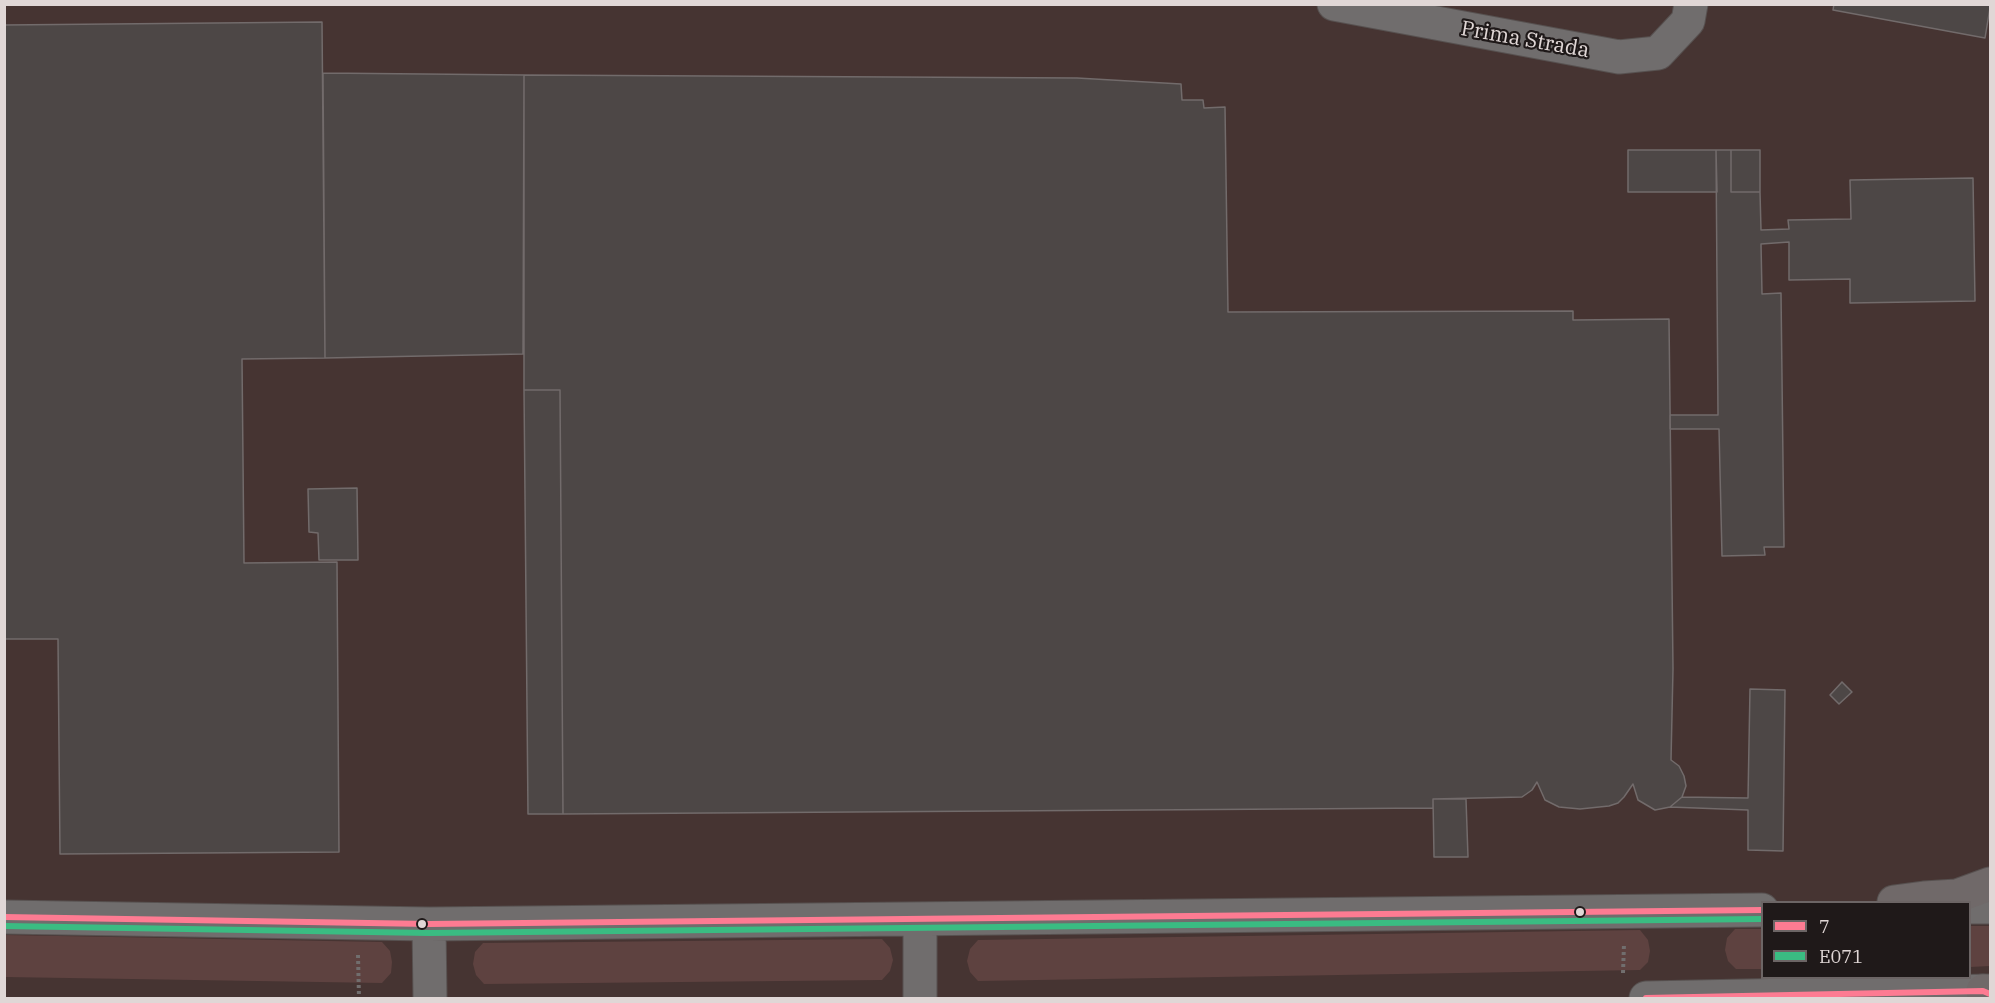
<!DOCTYPE html>
<style>
body{margin:0}
#map{position:relative;width:1995px;height:1003px;overflow:hidden;background:#3a3232;font-family:"IBM Plex Serif",serif}
canvas{display:block}
.frame{position:absolute;inset:0;border:6px solid #e0d7d6;pointer-events:none}
.legend{position:absolute;left:1761px;top:901px;width:210px;height:78px;box-sizing:border-box;background:#1f1919;border:2px solid #6c6565;margin:0;padding:8px 10px;list-style:none;font-size:18px;color:#e0d7d6}
.legend li{display:flex;align-items:center;gap:12px;height:30px}
.legend b{width:30px;border:2px solid #6c6565}
</style>
<div id="map">
<canvas width="1995" height="1003"></canvas>
<div class="frame"></div>
<ul class="legend">
<li><b style="height:8px;background:#fd7b92"></b>7</li>
<li><b style="height:8px;background:#3abc82"></b>E071</li>
</ul>
</div>
<script>
const context = document.querySelector('canvas').getContext('2d');
context.lineJoin = 'round';
function fill(path, color) { context.fillStyle = color; context.fill(path, 'evenodd'); }
const poly = rows => new Path2D(rows.map(r => 'M' + r).join(''));
function trace(path, color, width, dash) { context.strokeStyle = color; context.lineWidth = width; context.lineCap = dash ? 'butt' : 'round'; context.setLineDash(dash || []); context.stroke(path); }
function write(font, color, halo, rows, align = 'center') {
  context.font = font + ' "IBM Plex Serif",serif'; context.lineWidth = 4.5; context.setLineDash([]); context.textBaseline = 'middle'; context.strokeStyle = halo; context.fillStyle = color; for (const [text, x, y, turn = 0] of rows) {
    context.save(); context.translate(x, y); context.rotate((+turn || 0) * Math.PI / 180); context.textAlign = isNaN(turn) ? turn : align; if (halo) context.strokeText(text, 0, 0); context.fillText(text, 0, 0); context.restore();
  }
}
const built = poly([
 [5,5,1990,5,1990,998,5,998],
 [1762,902,1970,902,1970,978,1762,978]
]);
const green = poly([
 [1970,926,1990,926,1990,966,1970,967],
 [1735,929,1762,929,1762,969,1736,969,1728,961,1725,950,1727,938],
 [1640,930,1648,940,1650,951,1648,962,1640,970,978,981,970,972,967,961,970,949,978,940],
 [5,935,382,942,390,951,392,962,391,973,382,983,5,977],
 [882,939,890,948,893,960,890,971,882,980,484,984,476,975,473,964,475,952,483,943]
]);
const building = poly([
 [1834,4,1990,4,1990,8,1985,38,1833,10,1834,4],
 [322,22,325,358,242,359,244,563,337,562,339,852,60,854,58,639,4,639,4,25,322,22],
 [323,73,524,75,523,354,325,358,323,73],
 [524,75,1077,78,1181,84,1182,100,1203,100,1204,108,1225,107,1228,312,1573,311,1573,320,1669,319,1673,669,1671,760,1679,766,1684,776,1686,786,1682,797,1670,807,1655,810,1638,800,1633,784,1624,797,1618,803,1609,806,1580,809,1559,807,1545,800,1537,782,1532,790,1522,797,1433,799,1433,808,563,814,560,390,524,390,524,75],
 [1628,150,1716,150,1717,192,1628,192,1628,150],
 [1716,150,1731,150,1731,192,1760,192,1761,230,1789,229,1788,220,1851,219,1850,180,1973,178,1975,301,1850,303,1850,279,1789,280,1789,242,1761,244,1762,294,1781,293,1784,547,1764,547,1765,555,1722,556,1719,429,1670,429,1670,415,1718,415,1716,150],
 [1731,150,1760,150,1760,192,1731,192,1731,150],
 [524,390,560,390,563,814,528,814,524,390],
 [357,488,358,560,319,560,318,533,309,532,308,489,357,488],
 [1842,682,1852,692,1839,704,1830,695,1842,682],
 [1750,689,1785,690,1783,851,1748,850,1748,810,1670,807,1682,797,1748,798,1750,689],
 [1433,799,1466,799,1468,857,1434,857,1433,799]
]);
const path = poly([
 [358,955,359,998],
 [1623,973,1624,944]
]);
const minor = poly([
 [1334,4,1619,57,1658,53,1688,21,1691,4],
 [1970,907,1990,907],
 [4,917,429,924,1762,910],
 [429,924,430,998],
 [920,998,920,919],
 [1646,998,1990,991]
]);
const highway = poly([
 [1894,902,1924,898,1957,896,1990,884],
 [1983,991,1990,994]
]);
const bus1 = poly([
 [4,917,429,924,1762,910],
 [1646,998,1983,991,1990,994]
]);
const bus2 = poly([
 [4,926,429,933,1762,919]
]);
const markers = [
 [1580,912,5,"#e0d7d6"],
 [422,924,5,"#e0d7d6"]
];
const streetNames = [
 ["Prima Strada",1525,40,10]
];
fill(built, '#463432');
fill(green, '#5e4240');
fill(building, '#4d4746');
trace(building, '#726b6b', 1.5);
trace(minor, '#575150', 35);
trace(highway, '#575150', 35);
trace(path, '#716e6e', 4, [3, 3]);
trace(minor, '#706d6d', 33);
trace(highway, '#706969', 33);
trace(bus1, '#fd7b92', 6);
trace(bus2, '#3abc82', 6);
for (const [x, y, r, color] of markers) { const dot = new Path2D(); dot.arc(x, y, r, 0, 2 * Math.PI); context.fillStyle = color; context.fill(dot); trace(dot, '#1f1919', 2); }
write('21px', '#e0d7d6', '#1f1919', streetNames);
</script>
